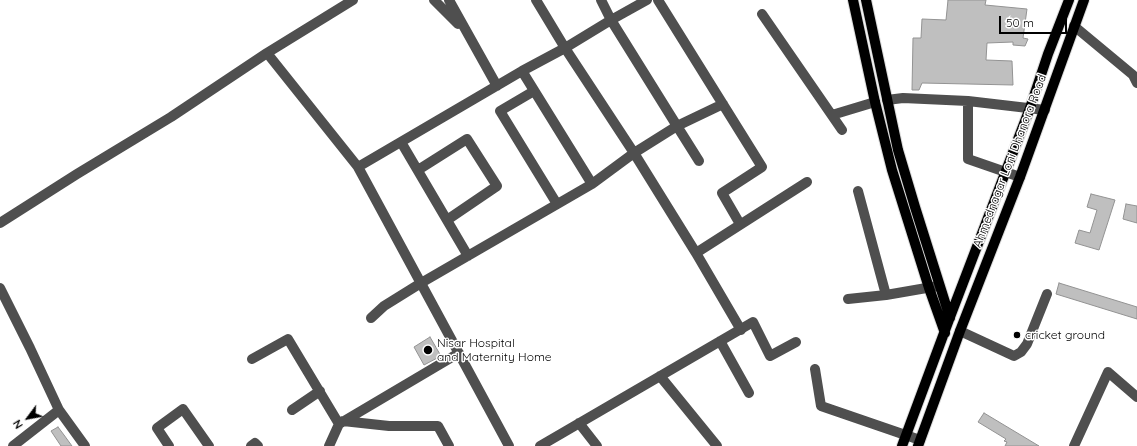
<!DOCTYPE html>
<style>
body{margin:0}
#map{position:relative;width:1137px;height:446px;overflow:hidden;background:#fff;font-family:Quicksand,sans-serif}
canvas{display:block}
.north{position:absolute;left:8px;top:398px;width:40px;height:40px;-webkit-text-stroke:3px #fff;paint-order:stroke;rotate:238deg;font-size:11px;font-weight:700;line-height:16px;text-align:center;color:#000}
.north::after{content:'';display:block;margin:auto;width:14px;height:18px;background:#000;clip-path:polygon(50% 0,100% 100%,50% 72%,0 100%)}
.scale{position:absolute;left:999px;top:16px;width:68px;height:18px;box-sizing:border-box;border:2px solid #000;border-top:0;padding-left:5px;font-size:12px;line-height:14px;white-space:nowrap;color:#000;-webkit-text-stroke:3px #fff;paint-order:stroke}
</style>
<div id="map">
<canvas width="1137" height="446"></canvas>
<div class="north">N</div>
<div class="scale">50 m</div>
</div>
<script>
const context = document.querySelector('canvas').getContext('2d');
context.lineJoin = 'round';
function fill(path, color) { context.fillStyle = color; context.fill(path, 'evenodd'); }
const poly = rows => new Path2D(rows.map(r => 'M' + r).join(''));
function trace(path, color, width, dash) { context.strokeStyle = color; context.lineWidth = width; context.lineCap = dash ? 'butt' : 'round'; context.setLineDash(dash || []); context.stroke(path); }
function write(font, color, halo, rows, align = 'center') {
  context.font = font + ' Quicksand,sans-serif'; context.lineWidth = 3; context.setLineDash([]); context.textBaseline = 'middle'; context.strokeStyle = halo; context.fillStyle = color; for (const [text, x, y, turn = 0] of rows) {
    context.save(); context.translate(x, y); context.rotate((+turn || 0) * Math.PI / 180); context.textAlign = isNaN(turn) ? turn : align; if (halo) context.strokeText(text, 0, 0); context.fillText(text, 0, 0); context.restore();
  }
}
const building = poly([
 [948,0,986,0,985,5,1027,9,1023,38,1028,39,1025,46,1013,45,1013,42,987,43,986,60,1012,61,1013,85,922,83,919,90,912,90,913,38,921,38,922,19,946,20,948,0],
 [1091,194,1115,200,1099,250,1075,243,1079,230,1090,233,1097,210,1087,207,1091,194],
 [1126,204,1137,206,1137,223,1123,219,1126,204],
 [1059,283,1137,307,1137,319,1056,294,1059,283],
 [430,337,441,356,424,365,414,347,430,337],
 [984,413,1039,446,1005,446,1007,442,1004,441,1006,439,978,422,984,413],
 [58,427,64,435,72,446,61,446,51,431,58,427]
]);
const minor = poly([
 [434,0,458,24],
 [449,0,497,86],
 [536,0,565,48,634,153,696,253,741,330],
 [601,0,611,20,677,126,699,161],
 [658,0,762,167,722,193,740,224],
 [762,14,842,130],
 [1074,26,1133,75,1137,83],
 [267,53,358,167,509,446],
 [522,71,592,184],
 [534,91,500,111,557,204],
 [887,100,903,98,968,101,1045,110],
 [968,101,968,159,1020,177],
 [832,115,875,102],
 [401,142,468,256],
 [358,167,522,71,565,48,611,20,647,0],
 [418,170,467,139,497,186,447,220],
 [858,191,886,295],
 [0,223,77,174,171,117,267,53,353,0],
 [696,253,807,182],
 [0,288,30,348,59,410,85,446],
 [848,299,886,295,938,286],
 [371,318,384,306,421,283,592,184,634,153,677,126,723,104],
 [960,331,1014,356,1021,352,1027,344,1047,294],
 [720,341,749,393],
 [252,359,288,339,339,424,459,353],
 [815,369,821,406,920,440],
 [660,376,717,446],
 [292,410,320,391],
 [343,421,389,426,438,426,449,446],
 [579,423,597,446],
 [13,446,59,410],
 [169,446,157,428,183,409,209,446],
 [251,446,255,443,258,446],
 [329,446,339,424],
 [540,446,753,322,770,356,796,342],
 [1074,446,1108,372,1137,397]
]);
const major = poly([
 [853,0,875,102,892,170,929,288,945,333],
 [866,0,898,150,915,207,950,318],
 [902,446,950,317,1030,108,1048,54,1069,0],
 [918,446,960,331,1020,177,1084,0]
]);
const markers = [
 [1017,335,4,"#000"],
 [428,350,5,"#000"]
];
const streetNames = [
 ["Ahmednagar Loni Dhanora Road",1010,161,-69]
];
const poiNames = [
 ["cricket ground",1025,335],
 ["Nisar Hospital",437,343],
 ["and Maternity Home",437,357]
];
fill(building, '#bfbfbf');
trace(building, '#939393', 1);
trace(major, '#dbdbdb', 12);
trace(minor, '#4f4f4f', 10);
trace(major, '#000', 10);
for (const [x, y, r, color] of markers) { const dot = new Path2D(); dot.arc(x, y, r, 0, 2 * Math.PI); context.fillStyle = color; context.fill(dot); trace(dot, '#fff', 1.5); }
write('12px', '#000', '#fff', streetNames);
write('12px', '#000', '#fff', poiNames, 'left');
</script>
